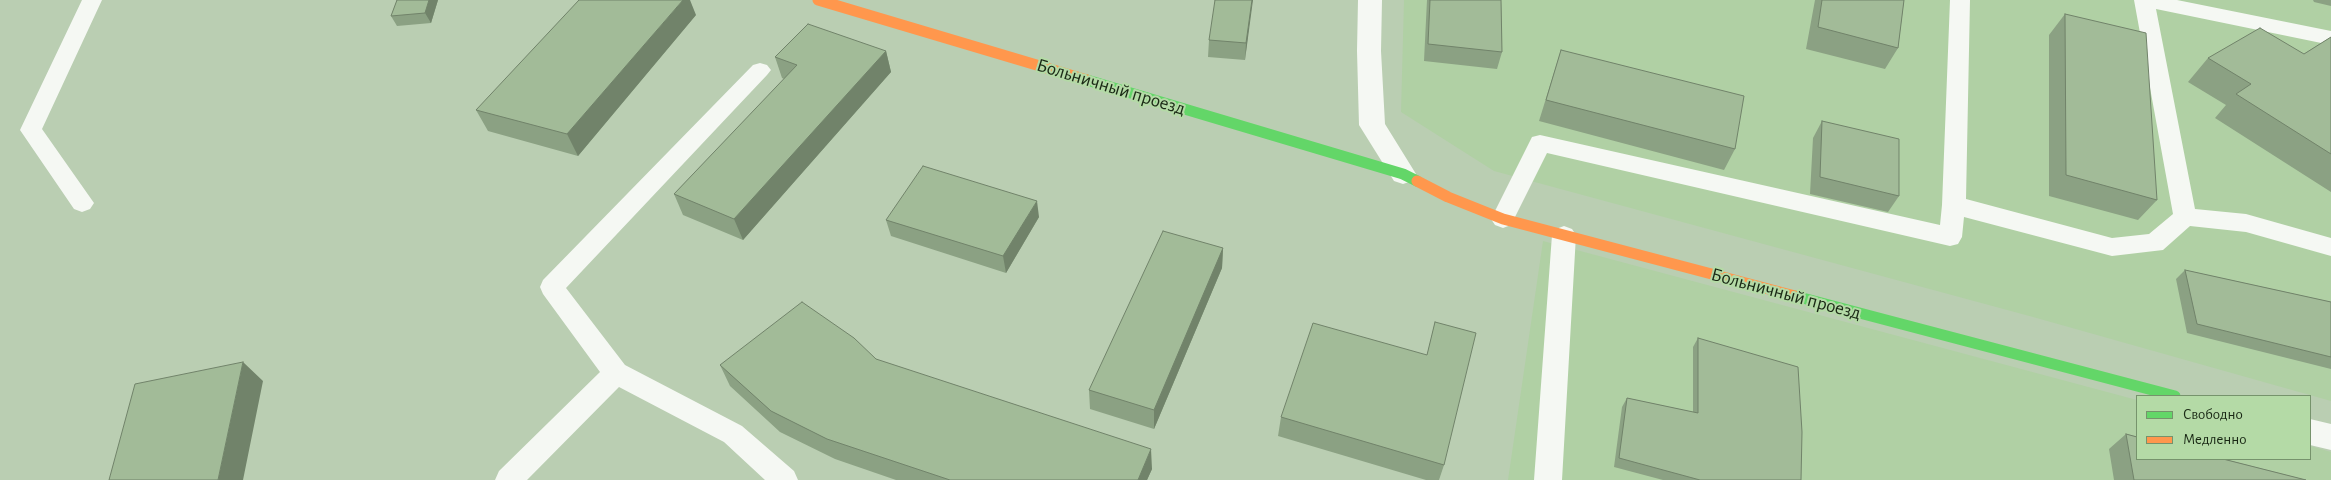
<!DOCTYPE html>
<meta charset="utf-8">
<style>
body{margin:0}
#map{position:relative;width:2331px;height:480px;overflow:hidden;background:#baceb2;font-family:"Alegreya Sans",sans-serif}
canvas{display:block}
.legend{position:absolute;left:2136px;top:395px;width:175px;height:65px;box-sizing:border-box;background:#b4daa6;border:1px solid #76936c;margin:0;padding:6px 9px;list-style:none;font-size:15px;color:#1a2915}
.legend li{display:flex;align-items:center;gap:10px;height:25px}
.legend b{width:25px;border:1px solid #76936c}
</style>
<div id="map">
<canvas width="2331" height="480"></canvas>
<ul class="legend">
<li><b style="height:6px;background:#63d668"></b>Свободно</li>
<li><b style="height:6px;background:#ff974d"></b>Медленно</li>
</ul>
</div>
<script>
const context = document.querySelector('canvas').getContext('2d');
context.lineJoin = 'round';
function fill(path, color) { context.fillStyle = color; context.fill(path, 'evenodd'); }
const poly = rows => new Path2D(rows.map(r => 'M' + r).join(''));
function trace(path, color, width, dash) { context.strokeStyle = color; context.lineWidth = width; context.lineCap = dash ? 'butt' : 'round'; context.setLineDash(dash || []); context.stroke(path); }
function write(font, color, halo, rows, align = 'center') {
  context.font = font + ' "Alegreya Sans",sans-serif'; context.lineWidth = 4; context.setLineDash([]); context.textBaseline = 'middle'; context.strokeStyle = halo; context.fillStyle = color; for (const [text, x, y, turn = 0] of rows) {
    context.save(); context.translate(x, y); context.rotate((+turn || 0) * Math.PI / 180); context.textAlign = isNaN(turn) ? turn : align; if (halo) context.strokeText(text, 0, 0); context.fillText(text, 0, 0); context.restore();
  }
}
const built = poly([
 [1404,0,2331,0,2331,401,2033,317,1494,171,1401,112],
 [1543,241,2137,400,2137,459,2310,459,2310,446,2331,452,2331,480,1508,480]
]);
const lane = poly([
 [82,0,102,0,42,129,94,203,90,209,82,212,74,209,20,130,82,0],
 [1950,0,1970,0,1966,199,2112,238,2149,234,2173,214,2134,0,2177,0,2331,31,2331,45,2156,9,2195,209,2246,214,2331,238,2331,256,2246,232,2190,226,2163,250,2112,256,1964,217,1962,237,1958,244,1950,246,1547,153,1511,225,1503,228,1495,225,1491,219,1532,137,1540,135,1940,225,1942,205,1950,0],
 [760,63,767,65,771,70,767,75,566,288,625,365,742,426,794,471,798,480,765,480,724,442,619,387,527,480,495,480,499,471,600,372,543,294,540,287,543,280,753,65,760,63],
 [1564,226,1572,229,1576,235,1562,480,1534,480,1552,235,1556,229,1564,226]
]);
const street = poly([
 [1358,0,1382,0,1381,51,1385,124,1416,174,1412,181,1403,184,1394,181,1359,125,1357,51,1358,0],
 [2310,419,2331,424,2331,450,2310,445,2310,419]
]);
const fast = poly([
 [1087,80,1403,174,1417,181],
 [1795,296,2175,396]
]);
const slow = poly([
 [818,0,1087,80],
 [1417,181,1448,197,1503,219,1795,296]
]);
const wall = poly([
 [397,0,438,0,431,23,397,26,391,16],
 [1252,0,1245,60,1208,57,1209,40],
 [1427,0,1501,0,1502,52,1497,69,1424,61],
 [1815,0,1904,0,1898,48,1885,69,1806,49],
 [2313,0,2331,0,2331,6,2314,2],
 [2065,14,2157,200,2138,220,2049,196,2049,35],
 [696,15,578,156,488,131,476,110],
 [2331,37,2331,192,2215,118,2226,105,2188,82,2208,58,2304,54],
 [1561,50,1735,149,1724,170,1539,121],
 [886,51,891,72,743,240,683,215,674,194,784,79,782,78,775,57],
 [1822,121,1899,196,1888,212,1810,194,1813,138],
 [1039,217,1006,273,891,236,886,220],
 [1223,248,1222,268,1154,429,1090,409,1089,390],
 [2185,270,2331,302,2331,369,2187,333,2176,279],
 [1435,322,1444,465,1439,480,1426,480,1278,436,1281,417,1427,355],
 [1698,338,1801,480,1663,480,1614,467,1622,407,1627,398,1693,412,1693,347],
 [876,359,1152,469,1147,480,896,480,835,459,780,432,730,386,720,365],
 [2126,434,2306,480,2114,480,2109,449]
]);
const shadedWall = poly([
 [429,0,438,0,431,23,425,13],
 [683,0,690,0,696,15,578,156,567,134],
 [1252,0,1253,0,1245,60,1246,43],
 [886,51,891,72,743,240,734,219],
 [1037,201,1039,217,1006,273,1003,256],
 [1223,248,1222,268,1154,429,1154,410],
 [243,362,263,381,243,480,218,480],
 [1151,449,1152,469,1147,480,1138,480]
]);
const building = poly([
 [397,0,429,0,425,13,391,16,397,0],
 [579,0,683,0,567,134,476,110,579,0],
 [1215,0,1252,0,1246,43,1209,40,1215,0],
 [1430,0,1501,0,1502,52,1428,44,1430,0],
 [1822,0,1904,0,1898,48,1818,27,1822,0],
 [2065,14,2146,33,2157,200,2066,175,2065,14],
 [808,24,886,51,734,219,674,194,797,65,775,57,808,24],
 [2260,28,2304,54,2331,37,2331,154,2236,94,2251,84,2208,58,2260,28],
 [1561,50,1744,96,1735,149,1546,100,1561,50],
 [1822,121,1899,139,1899,196,1820,177,1822,121],
 [923,166,1037,201,1003,256,886,220,923,166],
 [1163,231,1223,248,1154,410,1089,390,1163,231],
 [2185,270,2331,302,2331,357,2197,324,2185,270],
 [802,302,854,338,876,359,1151,449,1138,480,950,480,827,439,771,411,720,365,802,302],
 [1435,322,1476,333,1444,465,1281,417,1313,323,1427,355,1435,322],
 [1698,338,1798,367,1802,432,1801,480,1700,480,1619,458,1627,398,1698,413,1698,338],
 [243,362,218,480,109,480,135,384,243,362],
 [2126,434,2137,437,2137,459,2223,459,2306,480,2134,480,2126,434]
]);
const streetNames = [
 ["Больничный проезд",1111,87,17],
 ["Больничный проезд",1786,294,15]
];
fill(built, '#b0d0a4');
fill(lane, '#f5f8f3');
fill(street, '#f5f8f3');
trace(fast, '#63d668', 11);
trace(slow, '#ff974d', 11);
fill(wall, '#8ba183');
fill(shadedWall, '#71836a');
fill(building, '#a2bb98');
trace(building, '#71836a', 1);
write('19px', '#1a2915', '#b4daa6', streetNames);
</script>
